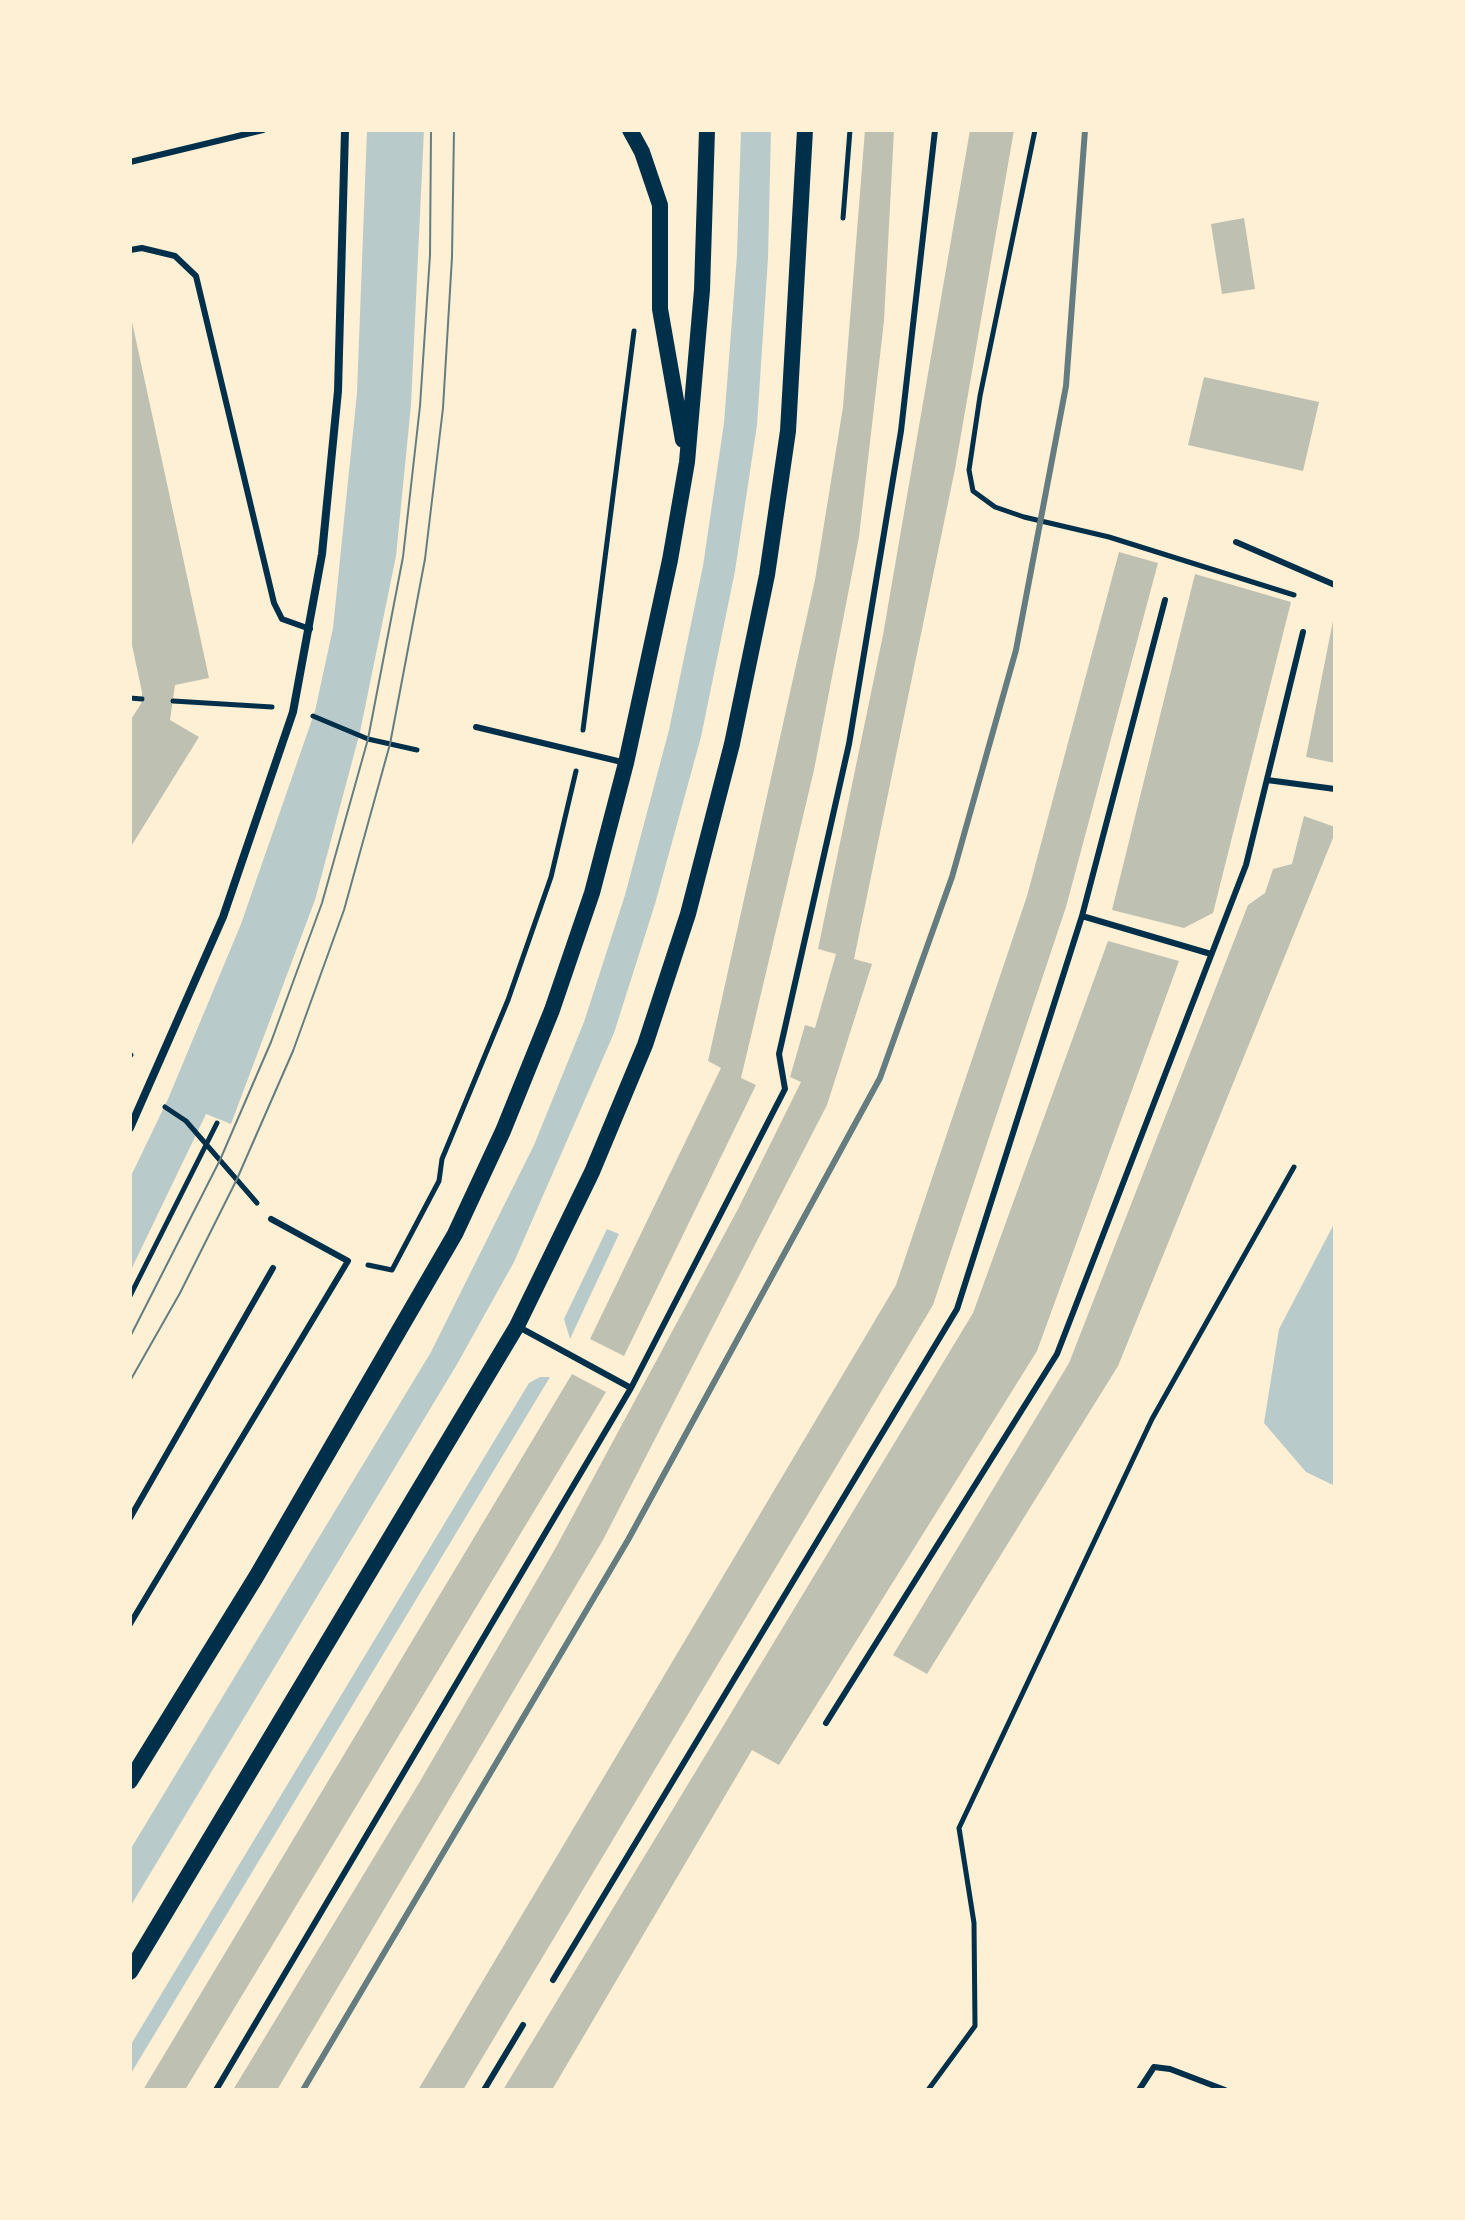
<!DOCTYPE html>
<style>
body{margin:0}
#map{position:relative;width:1465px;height:2220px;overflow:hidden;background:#fdf0d5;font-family:"Source Serif 4",serif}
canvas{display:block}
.frame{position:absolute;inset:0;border:132px solid #fdf0d5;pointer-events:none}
</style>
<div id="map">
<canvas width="1465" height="2220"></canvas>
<div class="frame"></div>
</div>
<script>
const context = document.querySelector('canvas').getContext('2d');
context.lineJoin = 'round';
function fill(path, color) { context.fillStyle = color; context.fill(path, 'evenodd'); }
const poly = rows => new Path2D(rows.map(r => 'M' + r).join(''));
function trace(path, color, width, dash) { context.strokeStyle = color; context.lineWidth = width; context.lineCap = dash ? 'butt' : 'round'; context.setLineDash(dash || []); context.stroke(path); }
const green = poly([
 [367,130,424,130,411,405,396,556,360,732,315,900,231,1124,206,1114,130,1272,130,1178,168,1099,241,924,315,711,333,628,357,393],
 [741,130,771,130,768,258,757,425,735,571,701,737,655,904,614,1033,514,1262,456,1366,130,1907,130,1850,431,1352,534,1145,584,1022,625,895,669,730,703,566,724,423,737,255],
 [1335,1222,1335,1486,1306,1472,1264,1423,1279,1329],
 [607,1229,619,1234,570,1339,564,1319],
 [540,1377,550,1377,130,2075,130,2046,529,1383]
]);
const building = poly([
 [865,130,894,130,884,321,859,537,814,770,741,1078,756,1085,624,1356,590,1339,721,1068,708,1061,815,580,843,407],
 [970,130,1014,130,955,469,854,959,872,964,827,1105,603,1540,277,2090,233,2090,419,1783,555,1549,738,1209,801,1082,790,1077,805,1025,815,1028,836,954,818,949,883,635],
 [1244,218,1255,289,1222,294,1211,224],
 [131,317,209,678,175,685,170,720,199,737,130,848,130,721,142,702,142,692,130,636],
 [1204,377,1319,402,1303,471,1188,445],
 [1119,552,1158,563,1066,907,933,1305,463,2090,418,2090,896,1285,1027,896],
 [1195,574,1291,602,1213,913,1184,928,1112,910],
 [1334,616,1335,616,1335,763,1306,757],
 [1304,816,1335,827,1335,833,1118,1366,927,1674,893,1655,1069,1363,1248,905,1265,893,1273,869,1292,864],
 [1108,941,1179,961,1037,1351,779,1765,752,1750,552,2090,503,2090,973,1313],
 [572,1374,606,1392,185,2090,143,2090]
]);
const path = poly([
 [1035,130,980,396,969,470,973,491,995,507,1024,517,1109,537,1294,595],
 [843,218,850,130],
 [130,698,142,699],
 [173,701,272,707],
 [313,716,368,739,417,750],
 [583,730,634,331],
 [130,1054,131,1055],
 [165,1107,186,1121,257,1203],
 [368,1265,392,1270,439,1181,442,1159,508,1000,551,877,576,771],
 [130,1296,217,1123],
 [928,2090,975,2026,974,1923,959,1828,1152,1419,1294,1167]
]);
const service = poly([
 [130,162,263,130],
 [130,250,142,248,175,256,196,276,274,603,282,619,310,629],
 [1236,542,1335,585],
 [476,727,626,763],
 [1267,780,1335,789],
 [1082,916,1211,954],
 [517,1326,631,1388],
 [130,1518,273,1268],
 [130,1624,348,1261,271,1219],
 [826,1723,1057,1354,1246,865,1303,632],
 [553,1980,957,1309,1082,916,1165,600],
 [216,2090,631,1388,785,1089,779,1054,849,744,901,431,935,130],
 [484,2090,523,2025],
 [1139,2090,1154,2067,1170,2069,1225,2090]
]);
const minor = poly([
 [130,1128,223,917,293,712,322,554,338,391,345,130]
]);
const secondary = poly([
 [630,130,642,152,660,205,660,309,683,440],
 [130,1781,256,1577,455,1234,503,1131,552,1010,592,893,626,763,670,560,687,462,702,290,707,130],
 [130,1972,517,1326,592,1172,645,1045,688,914,732,744,767,575,788,431,805,130]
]);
const tram = poly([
 [130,1337,220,1160,271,1042,322,903,368,739,403,557,420,406,430,255,431,130],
 [130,1381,180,1293,237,1179,293,1051,344,910,390,744,425,559,443,408,452,257,454,130]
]);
const rail = poly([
 [303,2090,628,1540,880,1078,952,877,1016,650,1066,386,1085,130]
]);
fill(green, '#b9caca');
fill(building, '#bec0b2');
trace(path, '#003049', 5);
trace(service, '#003049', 6);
trace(minor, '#003049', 8);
trace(secondary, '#003049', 16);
trace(tram, '#657d81', 2);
trace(rail, '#657d81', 6);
</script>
